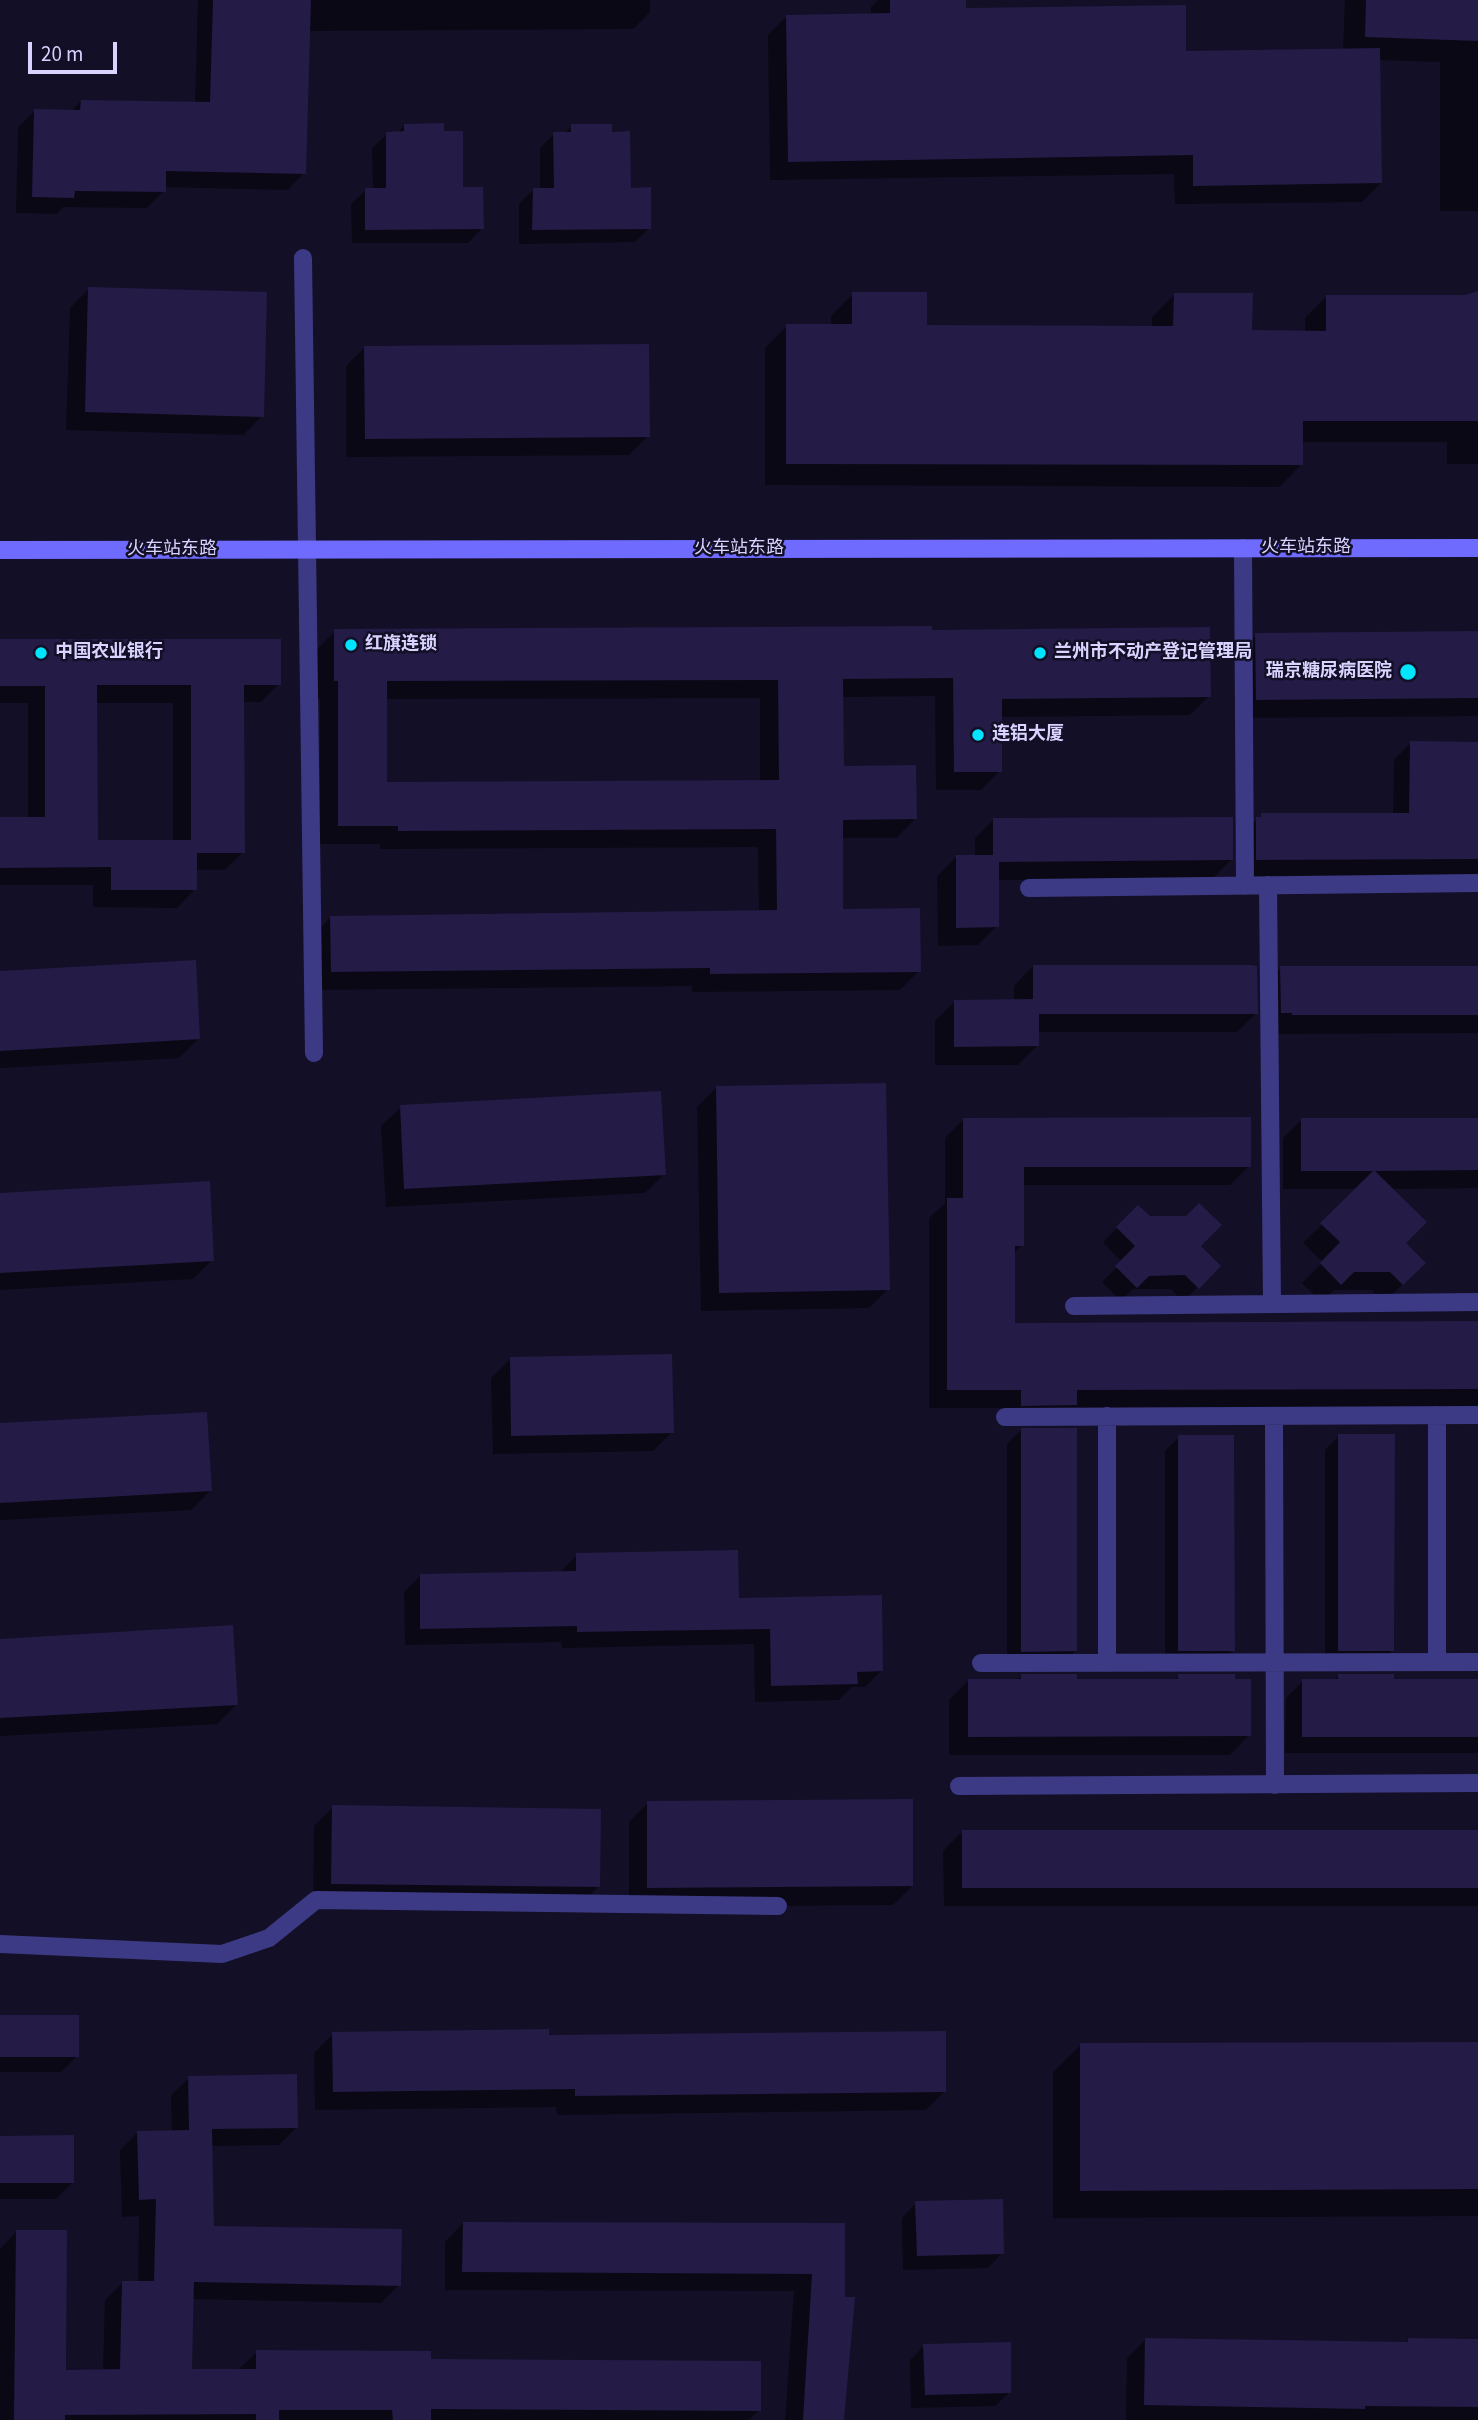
<!DOCTYPE html>
<meta charset="utf-8">
<style>
body{margin:0}
#map{position:relative;width:1478px;height:2420px;overflow:hidden;background:#130f26;font-family:"Source Sans 3",sans-serif}
canvas{display:block}
.scale{position:absolute;left:28px;top:42px;width:89px;height:32px;box-sizing:border-box;border:4px solid #d9d4ff;border-top:0;padding-left:9px;font-size:21px;line-height:24px;white-space:nowrap;color:#d9d4ff;-webkit-text-stroke:5px #130f26;paint-order:stroke}
</style>
<div id="map">
<canvas width="1478" height="2420"></canvas>
<div class="scale">20 m</div>
</div>
<script>
const context = document.querySelector('canvas').getContext('2d');
context.lineJoin = 'round';
function fill(path, color) { context.fillStyle = color; context.fill(path, 'evenodd'); }
const poly = rows => new Path2D(rows.map(r => 'M' + r).join(''));
function trace(path, color, width, dash) { context.strokeStyle = color; context.lineWidth = width; context.lineCap = dash ? 'butt' : 'round'; context.setLineDash(dash || []); context.stroke(path); }
function write(font, color, halo, rows, align = 'center') {
  context.font = font + ' "Source Sans 3","Noto Sans SC",sans-serif'; context.lineWidth = 5; context.setLineDash([]); context.textBaseline = 'middle'; context.strokeStyle = halo; context.fillStyle = color; for (const [text, x, y, turn = 0] of rows) {
    context.save(); context.translate(x, y); context.rotate((+turn || 0) * Math.PI / 180); context.textAlign = isNaN(turn) ? turn : align; if (halo) context.strokeText(text, 0, 0); context.fillText(text, 0, 0); context.restore();
  }
}
const shadow = poly([
 [198,0,650,0,650,12,633,29,308,31,304,173,288,190,164,187,164,191,147,208,63,207,56,214,16,213,18,127,35,111,71,111,81,101,195,103],
 [878,0,964,0,964,10,1184,53,1343,50,1345,0,1478,0,1478,211,1440,211,1440,62,1379,60,1381,183,1362,202,1175,204,1174,174,770,180,768,35,787,16,871,15,871,7],
 [405,125,442,133,462,189,482,228,468,243,352,243,351,204,366,190,373,190,372,148,387,134,397,133],
 [572,126,629,189,649,228,635,242,519,244,519,204,533,190,540,190,540,148,554,134,564,134],
 [89,289,262,416,243,435,66,430,70,308],
 [1478,293,1478,464,1447,464,1447,442,1301,442,1301,465,1279,487,765,485,765,348,787,326,831,326,831,316,853,294,925,327,1152,328,1152,317,1174,295,1251,332,1305,332,1305,318,1327,296,1465,297],
 [365,347,648,436,629,455,346,457,346,366],
 [335,631,930,632,1209,696,1190,715,1000,717,1000,771,981,790,936,790,935,696,842,697,842,768,915,819,896,838,841,838,842,911,919,971,900,990,692,992,692,986,312,990,312,936,331,917,759,912,758,847,380,849,380,844,320,844,320,699,316,699,316,650],
 [760,698,760,782,385,784,386,699],
 [1478,633,1478,716,1238,718,1237,654,1256,635],
 [0,641,279,684,261,702,243,702,243,852,225,870,195,870,195,889,177,908,93,907,93,885,0,885,0,819,28,819,28,703,0,703],
 [96,703,173,703,173,842,96,842],
 [1411,743,1478,744,1478,875,1240,876,1239,836,1262,815,1393,815,1394,760],
 [994,819,1232,859,1213,878,997,880,997,926,978,945,938,946,937,876,956,857,975,857,975,838],
 [1033,966,1256,1013,1237,1032,1037,1032,1037,1046,1018,1065,935,1065,935,1021,955,1001,1014,1001,1014,986],
 [1281,968,1478,968,1478,1033,1274,1034,1262,987],
 [0,973,198,1039,179,1058,0,1068],
 [716,1088,888,1289,869,1308,701,1311,697,1107],
 [401,1107,664,1174,645,1193,386,1207,381,1126],
 [964,1119,1249,1166,1230,1185,1022,1185,1022,1245,1013,1254,1013,1325,1478,1323,1478,1407,1072,1408,1056,1423,1003,1424,1002,1408,929,1408,929,1218,945,1203,945,1138],
 [1478,1119,1478,1188,1391,1189,1403,1243,1424,1263,1384,1303,1371,1290,1334,1290,1322,1302,1302,1283,1323,1262,1303,1243,1358,1189,1283,1189,1283,1138,1301,1120],
 [0,1195,212,1260,193,1279,0,1290],
 [1138,1207,1149,1218,1199,1246,1219,1266,1183,1302,1171,1289,1133,1289,1121,1301,1102,1282,1122,1262,1103,1242],
 [510,1359,672,1432,653,1451,493,1454,491,1378],
 [0,1425,210,1491,191,1510,0,1520],
 [1021,1430,1075,1651,1061,1665,1007,1665,1007,1444],
 [1339,1436,1393,1650,1378,1664,1325,1665,1325,1450],
 [1179,1437,1233,1650,1219,1665,1165,1665,1165,1451],
 [577,1555,881,1671,865,1687,852,1687,839,1700,755,1702,754,1644,562,1648,561,1642,405,1645,404,1592,420,1576,560,1573],
 [0,1640,236,1705,217,1724,0,1736],
 [1339,1675,1393,1681,1478,1681,1478,1753,1285,1753,1286,1698,1303,1681,1333,1681],
 [1021,1676,1075,1681,1174,1680,1179,1676,1249,1735,1230,1755,949,1755,949,1700,968,1681,1017,1681],
 [648,1803,912,1886,893,1905,629,1907,629,1822],
 [333,1807,598,1887,579,1906,313,1903,314,1826],
 [962,1832,1478,1832,1478,1906,944,1906,943,1851],
 [0,2016,77,2056,61,2072,0,2072],
 [333,2034,547,2037,945,2091,926,2110,557,2115,556,2107,315,2110,314,2053],
 [1478,2043,1478,2216,1053,2218,1053,2072,1081,2045],
 [189,2078,297,2127,279,2145,211,2146,212,2228,399,2285,381,2303,192,2299,191,2371,239,2369,257,2352,429,2361,759,2410,749,2420,0,2420,0,2249,17,2231,64,2371,103,2371,105,2300,122,2283,138,2283,139,2216,122,2217,120,2150,138,2132,172,2132,171,2095],
 [0,2137,72,2183,56,2199,0,2199],
 [916,2203,1002,2253,988,2268,903,2270,902,2218],
 [463,2223,844,2225,843,2420,785,2420,794,2291,445,2290,445,2242],
 [1146,2339,1405,2344,1408,2340,1478,2341,1478,2420,1126,2420,1127,2358],
 [924,2346,1010,2392,995,2406,911,2408,910,2360]
]);
const building = poly([
 [213,0,311,0,306,174,166,171,166,192,75,191,74,198,32,197,34,109,80,110,81,100,210,102],
 [890,0,966,0,966,8,1186,5,1186,51,1380,48,1382,183,1193,186,1193,155,788,162,786,15,890,13],
 [1366,0,1478,0,1478,41,1365,37],
 [444,123,444,131,463,131,463,187,483,187,484,229,365,230,365,188,386,188,386,132,404,131,404,124],
 [571,124,612,124,612,132,630,131,631,188,651,187,651,229,532,230,533,188,554,188,553,132,571,132],
 [88,287,267,292,264,417,85,412],
 [1478,291,1478,421,1303,421,1303,465,786,464,786,324,852,324,852,292,927,292,927,325,1173,326,1174,293,1253,293,1252,330,1326,331,1326,295,1465,295],
 [649,344,650,437,365,439,364,346],
 [932,626,932,630,1210,627,1211,697,1002,699,1002,772,954,772,953,678,843,679,844,766,916,765,917,819,843,820,843,909,920,908,921,972,710,974,710,968,331,972,330,916,777,910,776,829,398,831,398,826,338,826,338,681,334,681,334,629],
 [778,680,779,780,387,782,387,681],
 [1478,631,1478,698,1256,700,1255,633],
 [0,639,281,639,281,685,244,685,245,853,197,853,197,890,111,890,111,867,0,868,0,817,45,817,45,686,0,686],
 [97,685,191,685,191,840,98,840],
 [1410,741,1478,742,1478,859,1256,860,1256,817,1261,817,1261,813,1409,813],
 [1233,817,1233,860,999,862,999,927,956,928,956,855,993,855,993,818],
 [196,960,200,1039,0,1051,0,971],
 [1033,965,1252,965,1257,966,1258,1014,1039,1014,1039,1046,954,1047,954,1000,1033,999],
 [1280,966,1478,966,1478,1015,1292,1015,1292,1013,1281,1013],
 [886,1083,890,1290,719,1293,716,1086],
 [661,1091,666,1175,404,1189,400,1105],
 [1251,1117,1251,1167,1024,1167,1024,1246,1015,1246,1015,1323,1478,1321,1478,1389,1077,1390,1077,1405,1021,1406,1021,1390,947,1390,947,1198,963,1198,963,1118],
 [1301,1118,1478,1118,1478,1170,1375,1171,1427,1222,1406,1243,1426,1263,1403,1285,1390,1272,1354,1272,1341,1285,1320,1263,1340,1242,1320,1223,1373,1171,1301,1171],
 [210,1181,214,1261,0,1273,0,1193],
 [1199,1203,1222,1225,1201,1246,1221,1266,1199,1289,1185,1275,1149,1276,1137,1288,1115,1266,1135,1246,1116,1227,1138,1205,1150,1216,1186,1216],
 [672,1354,674,1433,511,1436,510,1357],
 [207,1412,212,1491,0,1503,0,1423],
 [1021,1428,1077,1428,1077,1651,1021,1652],
 [1338,1434,1395,1434,1394,1651,1338,1651],
 [1178,1435,1234,1435,1235,1651,1178,1651],
 [738,1550,739,1598,882,1595,883,1671,857,1672,858,1684,771,1686,770,1629,577,1632,577,1626,420,1629,420,1574,576,1571,576,1553],
 [233,1625,238,1705,0,1718,0,1639],
 [1021,1674,1077,1674,1077,1679,1178,1679,1178,1674,1235,1674,1235,1679,1251,1679,1251,1736,968,1737,968,1679,1021,1679],
 [1338,1674,1394,1674,1394,1679,1478,1679,1478,1737,1302,1737,1302,1679,1338,1679],
 [913,1799,913,1886,647,1888,647,1801],
 [332,1805,601,1809,600,1887,331,1884],
 [962,1830,1478,1830,1478,1888,962,1888],
 [0,2015,79,2015,79,2057,0,2057],
 [549,2029,549,2035,946,2031,946,2092,575,2096,575,2089,333,2092,332,2032],
 [1478,2042,1478,2189,1080,2191,1080,2043],
 [297,2074,298,2128,212,2129,214,2226,402,2229,401,2286,194,2282,192,2369,256,2369,256,2350,431,2351,431,2359,761,2361,761,2411,431,2409,431,2420,393,2420,392,2410,279,2410,279,2420,256,2420,256,2414,65,2415,65,2420,14,2420,16,2230,67,2230,66,2370,120,2369,122,2281,154,2281,156,2199,139,2200,137,2131,189,2130,188,2076],
 [74,2135,74,2183,0,2183,0,2136],
 [1003,2199,1004,2254,917,2256,915,2201],
 [463,2222,845,2223,845,2297,855,2297,844,2420,803,2420,812,2274,462,2272],
 [1145,2338,1408,2342,1408,2338,1478,2339,1478,2407,1365,2406,1365,2409,1144,2405],
 [1011,2342,1011,2393,925,2395,923,2344]
]);
const minor = poly([
 [303,258,314,1053],
 [1243,548,1245,886],
 [1268,885,1272,1304],
 [1029,888,1478,883],
 [1074,1306,1478,1302],
 [1437,1415,1437,1662],
 [1107,1416,1107,1663],
 [1274,1416,1275,1785],
 [1005,1417,1478,1415],
 [981,1663,1478,1662],
 [959,1786,1478,1783],
 [0,1944,222,1954,269,1938,316,1900,778,1906]
]);
const secondary = poly([
 [0,550,1478,548]
]);
const markers = [
 [351,645,7,"#00e5ff"],
 [41,653,7,"#00e5ff"],
 [1040,653,7,"#00e5ff"],
 [1408,672,9,"#00e5ff"],
 [978,735,7,"#00e5ff"]
];
const streetNames = [
 ["火车站东路",1306,548],
 ["火车站东路",739,549],
 ["火车站东路",172,550]
];
const poiNames = [
 ["红旗连锁",365,645],
 ["中国农业银行",55,653],
 ["兰州市不动产登记管理局",1054,653],
 ["瑞京糖尿病医院",1392,672,"right"],
 ["连铝大厦",992,735]
];
fill(shadow, '#0007');
fill(building, '#241b47');
trace(minor, '#3d3a85', 18);
trace(secondary, '#6f6bff', 18);
for (const [x, y, r, color] of markers) { const dot = new Path2D(); dot.arc(x, y, r, 0, 2 * Math.PI); context.fillStyle = color; context.fill(dot); trace(dot, '#130f26', 2.5); }
write('18px', '#d9d4ff', '#130f26', streetNames);
write('bold 18px', '#d9d4ff', '#130f26', poiNames, 'left');
</script>
